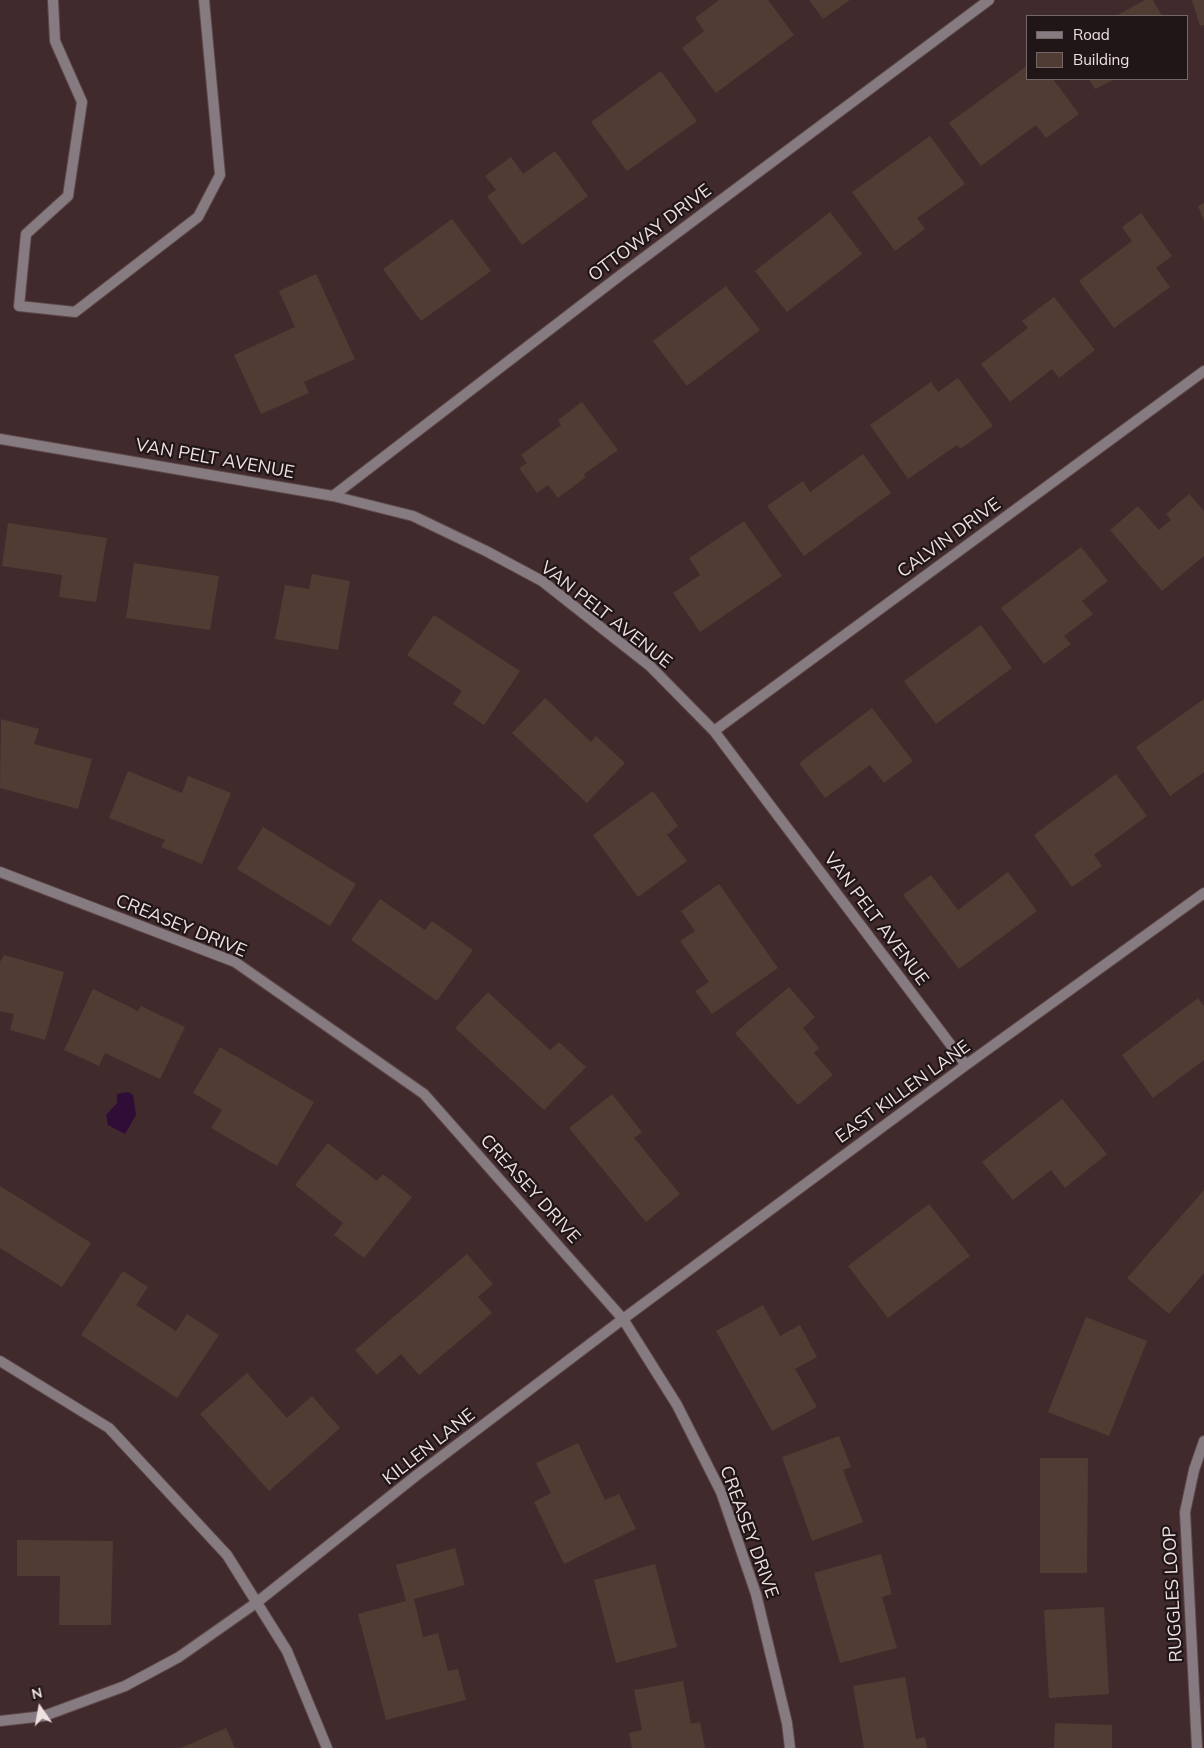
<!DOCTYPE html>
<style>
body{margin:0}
#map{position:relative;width:1204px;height:1748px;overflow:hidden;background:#412a2c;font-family:Mulish,sans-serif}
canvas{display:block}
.legend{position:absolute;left:1026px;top:15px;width:162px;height:65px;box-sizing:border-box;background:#201617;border:1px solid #736768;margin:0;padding:6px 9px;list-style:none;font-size:15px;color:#f0e1e1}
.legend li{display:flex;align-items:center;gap:10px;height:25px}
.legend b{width:25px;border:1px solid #736768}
.north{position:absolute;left:15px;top:1683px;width:50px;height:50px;-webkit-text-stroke:4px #201617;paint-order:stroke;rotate:348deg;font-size:14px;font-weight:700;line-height:20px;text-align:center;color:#f0e1e1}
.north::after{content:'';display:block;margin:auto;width:18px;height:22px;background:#f0e1e1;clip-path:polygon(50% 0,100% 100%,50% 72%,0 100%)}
</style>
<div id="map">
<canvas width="1204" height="1748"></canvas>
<ul class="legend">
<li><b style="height:6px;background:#857b80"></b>Road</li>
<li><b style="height:14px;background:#513c34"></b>Building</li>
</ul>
<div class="north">N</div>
</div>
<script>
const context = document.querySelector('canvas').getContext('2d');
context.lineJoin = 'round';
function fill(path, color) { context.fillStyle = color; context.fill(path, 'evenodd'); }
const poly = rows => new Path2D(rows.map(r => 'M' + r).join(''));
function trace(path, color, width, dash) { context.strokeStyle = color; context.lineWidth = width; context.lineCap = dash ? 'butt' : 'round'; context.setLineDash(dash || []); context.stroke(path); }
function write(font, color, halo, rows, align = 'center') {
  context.font = font + ' Mulish,sans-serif'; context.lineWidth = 4.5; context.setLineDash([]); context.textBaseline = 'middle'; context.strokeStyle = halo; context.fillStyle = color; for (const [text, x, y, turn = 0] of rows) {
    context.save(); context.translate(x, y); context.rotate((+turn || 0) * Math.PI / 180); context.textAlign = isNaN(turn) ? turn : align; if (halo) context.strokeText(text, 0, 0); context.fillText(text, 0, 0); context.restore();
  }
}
const water = poly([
 [128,1092,133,1095,136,1115,125,1134,108,1125,106,1115,117,1103,117,1094]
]);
const building = poly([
 [719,0,768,0,794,35,716,93,682,48,704,31,695,18],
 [809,0,850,0,823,19],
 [1145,0,1153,0,1162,16,1116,16],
 [1192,0,1204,0,1204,25,1200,26],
 [1028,65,1028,79,1053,79,1079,114,1046,138,1036,125,981,166,949,123],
 [661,71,697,121,627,171,591,122],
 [1089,79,1115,79,1095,89],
 [930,136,965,184,917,218,925,229,895,251,852,192],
 [555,151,588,196,522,245,487,196,496,190,485,176,511,157,523,174],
 [1204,203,1204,221,1198,206],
 [830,212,862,254,787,312,755,271],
 [1141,213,1172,256,1156,268,1170,287,1114,328,1079,281,1132,241,1122,227],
 [452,219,491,271,421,321,383,269],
 [316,274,355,359,304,382,309,393,261,414,234,355,295,327,279,291],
 [726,286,760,330,687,386,653,341],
 [1054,297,1095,350,1059,378,1052,369,1010,402,981,364,1028,328,1022,321],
 [958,378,993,426,960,449,957,445,908,479,870,425,931,382,938,392],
 [582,402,618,450,584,474,586,477,558,498,548,485,537,493,519,468,527,463,521,455,561,425,558,420],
 [863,454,891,493,804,556,767,506,803,481,810,492],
 [1189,494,1204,511,1204,556,1162,591,1110,530,1138,506,1159,530,1171,520,1166,514],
 [744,521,782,576,700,632,673,593,700,575,689,558],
 [8,523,107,538,96,602,59,597,62,575,2,566],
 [1081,547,1108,581,1082,601,1093,614,1064,636,1071,644,1044,664,1001,608],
 [134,563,219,576,210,630,126,618],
 [312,574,350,581,338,650,275,639,285,585,309,589],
 [434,615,520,671,484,725,453,704,462,691,407,655],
 [981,625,1012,668,936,724,904,681],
 [545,698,591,742,596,736,625,763,587,803,512,733],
 [1204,699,1204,772,1170,796,1136,747],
 [872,708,913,761,884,783,870,765,825,798,799,763],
 [1,719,39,729,34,744,92,759,78,809,0,788],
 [128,771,182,793,188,776,231,793,202,864,161,847,165,840,109,818],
 [1116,774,1147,816,1094,855,1102,866,1072,887,1034,835],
 [653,791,678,826,667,835,687,861,638,897,593,835],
 [263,827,356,884,330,926,237,869],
 [1008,872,1037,911,959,969,903,895,931,875,958,910],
 [719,884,778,968,712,1014,695,991,709,982,680,941,695,931,681,911],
 [380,899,425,930,432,921,473,950,437,1001,351,940],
 [4,955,64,972,45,1040,10,1030,14,1014,0,1011,0,962],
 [789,987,815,1017,803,1028,819,1048,814,1053,833,1075,798,1105,735,1033],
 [93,989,138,1011,141,1006,185,1027,160,1079,105,1053,99,1066,64,1050],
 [488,992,550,1050,559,1042,586,1067,544,1110,455,1028],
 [1198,998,1204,1006,1204,1060,1153,1098,1122,1055],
 [220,1047,314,1102,277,1166,211,1128,222,1110,193,1093],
 [612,1094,642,1132,634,1138,680,1194,646,1222,569,1128],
 [1062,1099,1107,1154,1065,1188,1051,1170,1013,1200,982,1162],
 [328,1143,377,1181,383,1174,412,1197,364,1258,334,1235,343,1223,295,1185],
 [0,1186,91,1243,62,1287,0,1248],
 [1204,1190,1204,1273,1169,1314,1127,1278],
 [929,1204,970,1256,888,1318,848,1266],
 [467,1254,493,1284,478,1297,492,1313,419,1375,401,1354,377,1375,355,1350],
 [123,1271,148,1287,136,1305,176,1331,187,1314,219,1335,177,1398,81,1335],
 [763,1305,780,1336,800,1325,817,1357,795,1369,817,1407,772,1431,716,1331],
 [1086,1317,1147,1341,1109,1436,1048,1412],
 [247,1373,287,1418,312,1396,340,1428,269,1491,200,1414],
 [839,1436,851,1467,843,1470,863,1522,812,1541,782,1457],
 [578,1443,605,1500,619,1494,636,1529,564,1564,534,1502,551,1493,536,1463],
 [1040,1458,1088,1458,1087,1573,1040,1573],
 [17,1540,113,1541,111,1625,59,1625,60,1576,17,1576],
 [455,1548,465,1585,414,1599,423,1637,438,1633,448,1671,458,1669,466,1700,386,1720,358,1614,406,1601,396,1565],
 [881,1554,892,1594,882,1597,897,1648,840,1663,814,1573],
 [655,1564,677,1647,616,1663,594,1580],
 [1104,1607,1109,1694,1049,1698,1044,1610],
 [905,1677,916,1739,925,1737,927,1748,864,1748,853,1686],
 [683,1681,691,1724,700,1722,705,1748,632,1748,629,1733,642,1730,634,1690],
 [1055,1723,1112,1725,1112,1748,1054,1748],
 [226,1728,235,1748,181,1748]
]);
const service = poly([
 [53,0,55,41,82,102,68,196,26,234,19,306,75,312,198,217,220,175,204,0]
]);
const minor = poly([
 [0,439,333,496,413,516,486,551,542,581,650,666,714,731,966,1065],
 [333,496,622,274,989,0],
 [714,731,1204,371],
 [0,872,235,962,424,1094,623,1319,677,1405,721,1492,756,1594,787,1723,790,1748],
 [0,1361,109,1428,227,1555,287,1651,327,1748],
 [0,1721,44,1716,125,1686,179,1657,256,1603,417,1475,623,1319,966,1065,1204,893],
 [1197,1748,1185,1512,1194,1470,1204,1441]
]);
const streetNames = [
 ["OTTOWAY DRIVE",650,233,-37],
 ["VAN PELT AVENUE",215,459,10],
 ["CALVIN DRIVE",949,538,-36],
 ["VAN PELT AVENUE",606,615,38],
 ["VAN PELT AVENUE",876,919,53],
 ["CREASEY DRIVE",181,926,22],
 ["EAST KILLEN LANE",903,1092,-36],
 ["CREASEY DRIVE",530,1189,48],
 ["KILLEN LANE",429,1447,-38],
 ["CREASEY DRIVE",749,1532,70],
 ["RUGGLES LOOP",1173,1594,-93]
];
fill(water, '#2f0d36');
fill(building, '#513c34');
trace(service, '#5d4749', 12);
trace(minor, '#5d4749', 12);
trace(service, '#857b80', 10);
trace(minor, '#857b80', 10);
write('18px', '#f0e1e1', '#201617', streetNames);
</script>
